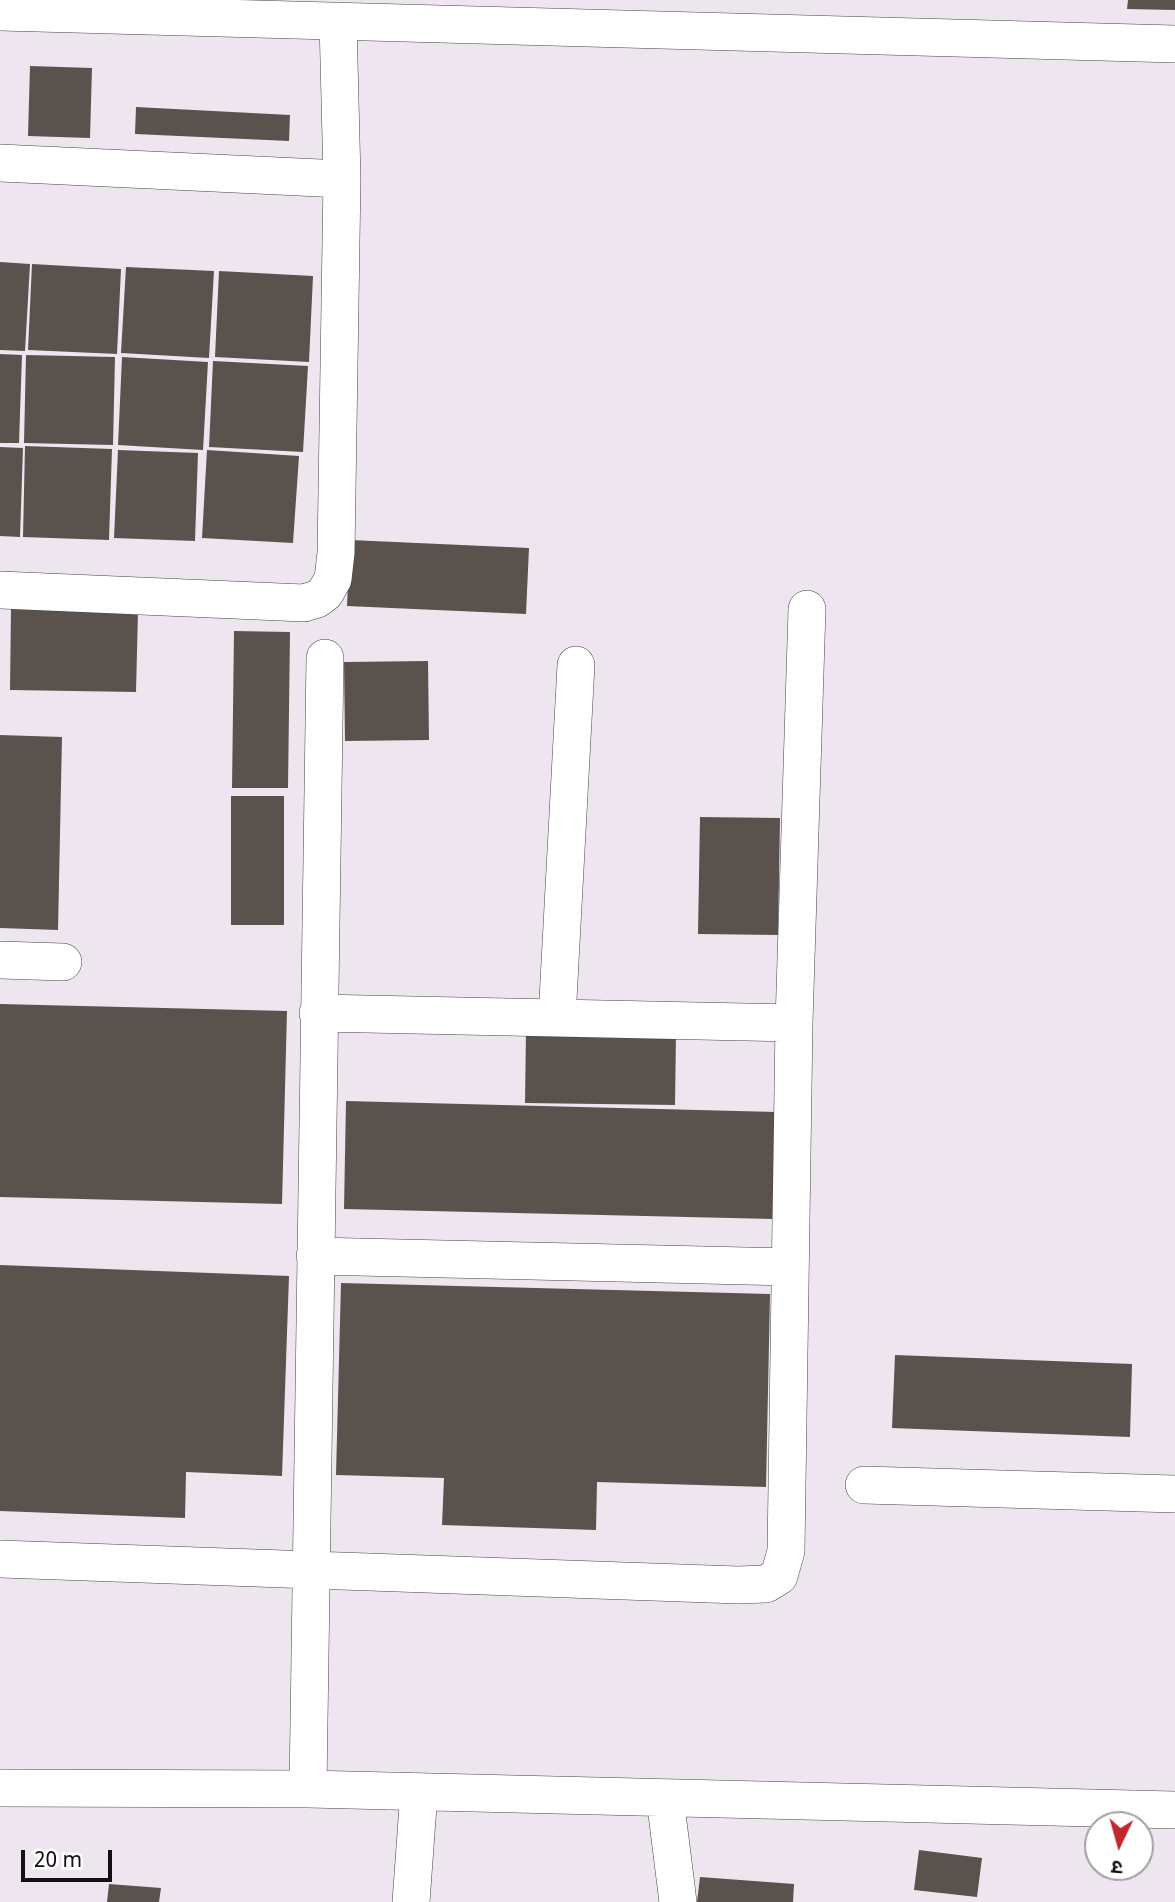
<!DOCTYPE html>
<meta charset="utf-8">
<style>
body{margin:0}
#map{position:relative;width:1175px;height:1902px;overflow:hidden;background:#fffdf5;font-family:Georgia,"Noto Sans Devanagari",serif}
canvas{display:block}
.north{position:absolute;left:1084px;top:1811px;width:70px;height:70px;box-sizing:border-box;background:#fff;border:2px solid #a0a0a0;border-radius:50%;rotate:185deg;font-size:19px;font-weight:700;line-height:28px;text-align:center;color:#111}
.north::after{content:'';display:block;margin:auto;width:24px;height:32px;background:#c4262e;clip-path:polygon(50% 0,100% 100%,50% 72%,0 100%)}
.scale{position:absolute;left:21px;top:1850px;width:91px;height:32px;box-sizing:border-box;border:4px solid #111;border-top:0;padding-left:9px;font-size:21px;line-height:24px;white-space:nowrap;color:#111;-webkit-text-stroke:5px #fff;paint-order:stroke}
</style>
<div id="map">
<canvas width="1175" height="1902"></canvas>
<div class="north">उ</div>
<div class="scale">20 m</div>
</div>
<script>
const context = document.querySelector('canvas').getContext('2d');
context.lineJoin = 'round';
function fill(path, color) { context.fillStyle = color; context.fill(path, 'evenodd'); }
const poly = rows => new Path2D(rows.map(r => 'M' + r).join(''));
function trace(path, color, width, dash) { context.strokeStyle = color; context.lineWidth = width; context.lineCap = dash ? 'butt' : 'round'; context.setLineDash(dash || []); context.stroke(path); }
const industrial = poly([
 [0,0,1175,0,1175,1902,0,1902],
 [1098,1825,1140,1825,1140,1867,1098,1867]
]);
const building = poly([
 [1128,0,1175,0,1175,10,1127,9],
 [30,66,92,68,90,138,28,136],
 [136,107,290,115,289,141,135,134],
 [0,262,30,264,25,351,0,350],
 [32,264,121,269,117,354,28,350],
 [126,267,214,271,209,358,121,353],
 [219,271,313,276,309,362,215,357],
 [0,354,22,355,19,443,0,443],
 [26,355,115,357,113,445,24,443],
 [122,357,208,362,203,450,118,445],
 [213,361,308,366,303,452,209,447],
 [25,446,112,449,109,540,23,537],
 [0,447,23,448,20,537,0,536],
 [118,450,198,453,195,541,114,538],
 [207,450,299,456,293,543,202,538],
 [350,540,529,548,526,614,347,606],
 [11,608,138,611,136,692,10,690],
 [234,631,290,632,288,788,232,788],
 [428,661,429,740,345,741,344,662],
 [0,735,62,737,58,930,0,928],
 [231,796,284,796,284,925,231,925],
 [700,817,780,818,778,935,698,934],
 [0,1004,287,1011,282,1204,0,1197],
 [526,1031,676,1033,675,1105,525,1103],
 [346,1101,776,1112,773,1219,344,1209],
 [0,1265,289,1276,282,1476,186,1472,185,1518,0,1511],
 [341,1283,770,1294,766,1487,597,1482,596,1530,442,1525,444,1478,336,1475],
 [895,1355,1132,1364,1130,1437,892,1428],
 [919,1850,982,1858,977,1897,914,1890],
 [700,1877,794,1884,793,1902,697,1902],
 [109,1884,161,1888,159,1902,107,1902]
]);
const minor = poly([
 [0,12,1175,44],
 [0,163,342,179],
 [0,590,304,603,317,599,325,593,333,579,336,553,342,179,338,21],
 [0,960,63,962],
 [318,1013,794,1023],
 [557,1018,576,665],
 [315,1256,790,1267],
 [864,1485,1175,1494],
 [0,1559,738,1585,766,1584,779,1576,786,1551,794,1023,807,609],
 [0,1788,308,1789,1175,1810],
 [308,1789,325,658],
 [665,1798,678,1902],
 [411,1902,419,1792]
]);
fill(industrial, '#eee6ef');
fill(building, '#5a524d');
trace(minor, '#444', 38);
trace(minor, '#fff', 37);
</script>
